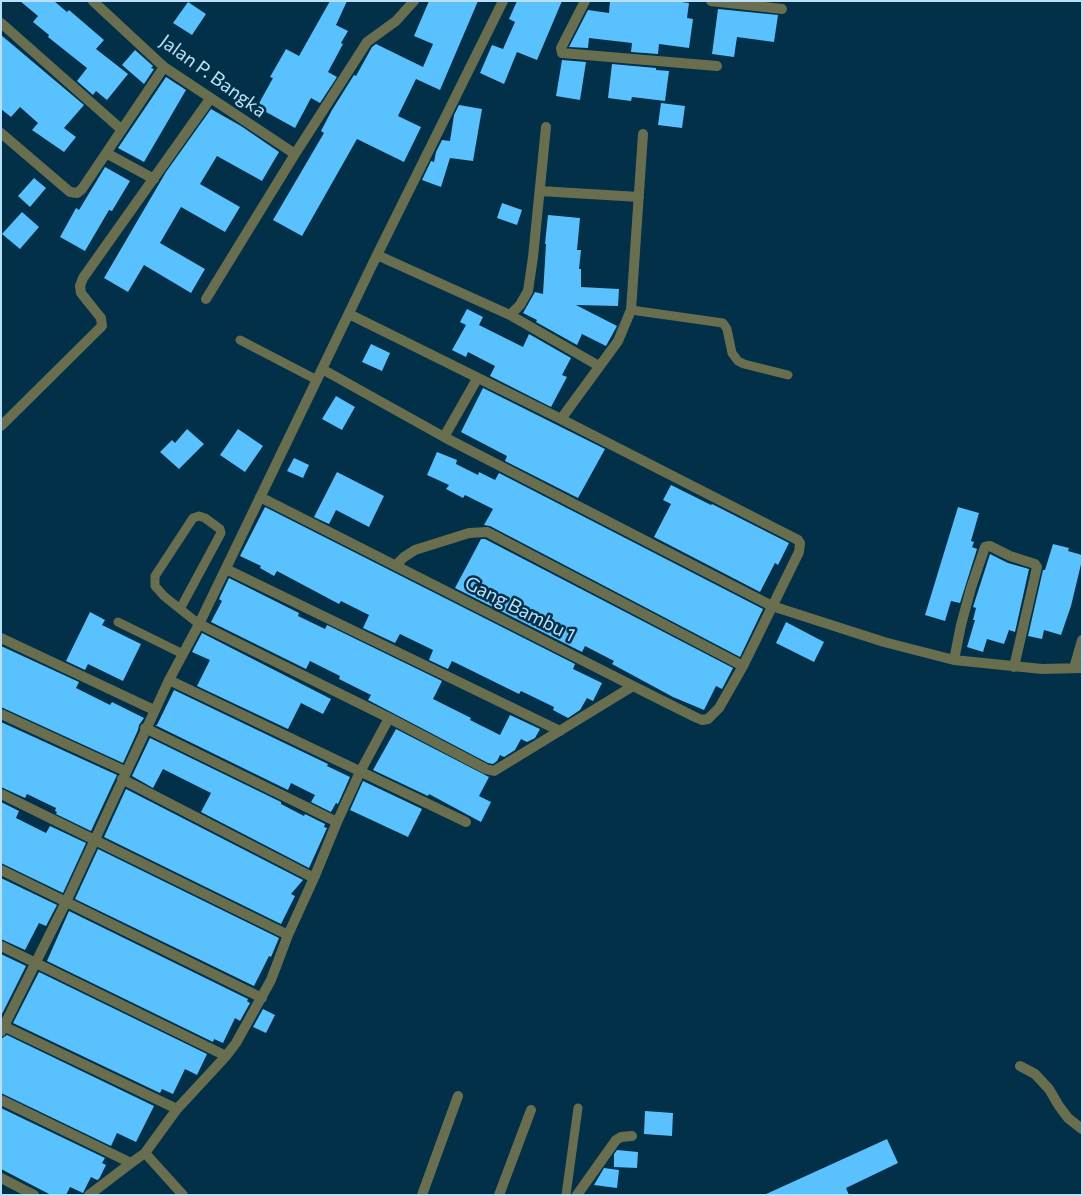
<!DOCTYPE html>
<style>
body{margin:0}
#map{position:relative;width:1083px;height:1196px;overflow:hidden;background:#013048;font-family:Commissioner,sans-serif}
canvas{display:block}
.frame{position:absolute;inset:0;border:2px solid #bae0f9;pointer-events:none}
</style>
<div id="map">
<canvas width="1083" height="1196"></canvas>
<div class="frame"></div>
</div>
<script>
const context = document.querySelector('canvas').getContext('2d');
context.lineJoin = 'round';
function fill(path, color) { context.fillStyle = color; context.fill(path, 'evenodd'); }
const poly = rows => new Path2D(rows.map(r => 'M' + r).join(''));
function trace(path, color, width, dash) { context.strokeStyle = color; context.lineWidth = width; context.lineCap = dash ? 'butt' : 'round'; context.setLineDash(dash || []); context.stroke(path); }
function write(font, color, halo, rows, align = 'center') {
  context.font = font + ' Commissioner,sans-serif'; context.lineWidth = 5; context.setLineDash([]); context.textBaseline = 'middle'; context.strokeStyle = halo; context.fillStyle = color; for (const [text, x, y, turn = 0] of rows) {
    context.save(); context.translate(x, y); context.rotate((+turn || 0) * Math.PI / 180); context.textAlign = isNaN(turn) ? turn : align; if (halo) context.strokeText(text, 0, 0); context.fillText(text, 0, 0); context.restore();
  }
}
const building = poly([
 [20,1,54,1,67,12,69,10,104,40,96,49,128,74,107,100,96,91,93,95,77,81,87,68,48,37,49,35,33,22,38,16],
 [330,1,347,1,336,25,348,31,341,43,343,44,328,72,337,77,320,103,311,98,295,128,257,107,273,78,270,77,286,49,299,56],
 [429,1,478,1,440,90,416,79,398,116,421,127,404,162,357,139,302,236,273,220,324,133,321,131,332,110,354,75,356,76,372,47,376,44,423,67,433,44,414,36],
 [517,1,562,1,537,60,517,52,504,84,480,73,492,45,503,49,515,22,509,19],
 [610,1,674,1,689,3,687,18,693,19,689,48,659,44,658,54,631,52,632,43,589,38,588,48,569,47,588,10,609,13],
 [188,2,206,14,192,35,173,23],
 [718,9,778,15,774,42,737,37,734,57,712,54],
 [1,35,84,105,64,128,76,137,64,152,32,130,38,123,20,107,11,117,1,109],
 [135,50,153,66,151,68,154,69,144,84,122,65],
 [562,60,586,62,580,100,556,96],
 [612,64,656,68,656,70,669,71,665,101,632,97,631,101,608,98],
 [166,77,186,90,144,162,118,148],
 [661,103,685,106,682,128,658,125],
 [459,105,482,109,473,161,450,158,441,187,422,180,431,161,434,162,436,152,442,140,450,141,454,115],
 [211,109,241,126,279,152,262,181,217,156,200,184,240,207,225,232,181,207,160,243,205,269,191,293,144,265,128,292,104,278,166,172],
 [105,167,130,181,112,211,109,210,85,251,60,237,76,208,79,210],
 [34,178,46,188,30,207,18,196],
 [502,203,522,210,517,225,497,218],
 [22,212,39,227,20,249,2,234],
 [548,215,580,218,577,250,581,250,579,269,581,269,581,287,619,289,618,306,576,305,617,326,606,346,582,334,577,345,536,322,537,320,523,313,535,292,543,294,546,244,545,244],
 [467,309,483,317,479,325,523,347,529,334,571,358,562,375,567,377,551,407,490,376,495,366,468,352,466,357,452,350,466,325,460,322],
 [371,344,390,353,382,371,362,362],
 [483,388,605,449,578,498,505,461,507,456,461,432],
 [336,396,355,407,342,430,322,419],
 [187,429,204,444,179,469,160,452,172,440,175,443],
 [238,429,263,446,245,472,220,455],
 [437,452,457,460,456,464,478,475,479,472,495,480,499,473,763,609,740,657,490,526,484,525,493,509,465,495,463,498,446,489,449,485,427,475],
 [294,458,309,465,303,478,287,471],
 [337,472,384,496,369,527,336,510,329,524,314,517],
 [671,485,711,505,712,504,789,543,778,565,775,563,760,592,654,537,671,504,663,500],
 [265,507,575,664,573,669,602,683,593,701,587,698,580,710,568,718,553,710,554,707,521,691,519,694,452,661,448,669,429,660,433,650,400,634,395,643,363,628,369,615,341,601,339,604,277,571,274,576,260,568,261,566,240,556],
 [958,507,979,513,971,541,974,542,972,547,977,549,960,603,951,601,945,621,925,615],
 [481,539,485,539,733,668,722,689,716,686,704,710,673,697,612,664,614,661,585,646,582,652,455,588],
 [1053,544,1069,548,1068,551,1082,555,1082,560,1071,606,1061,635,1044,630,1042,639,1028,636,1043,570,1045,570],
 [990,554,1008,563,1029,569,1015,632,1009,630,1004,644,987,639,983,652,967,647,975,620,973,620,976,608,973,607],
 [229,578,299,613,298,616,325,629,327,625,442,681,433,699,471,718,470,720,500,735,510,715,540,729,535,738,527,742,521,739,515,750,504,757,500,755,497,761,493,764,488,763,368,700,371,695,339,679,340,676,310,661,306,669,211,622,222,601,219,599],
 [90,612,105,620,102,625,141,644,123,681,88,664,85,670,66,661],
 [786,622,824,642,814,662,776,643],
 [202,633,331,699,323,714,301,703,288,729,197,686,210,660,192,652],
 [1,646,79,682,76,688,110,705,112,702,144,718,139,725,138,730,123,763,1,707],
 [174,690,328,764,327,766,350,777,338,804,336,803,331,812,311,802,315,795,291,783,288,790,155,725,157,725],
 [1,722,117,775,91,831,56,814,57,812,55,811,56,808,27,794,25,798,1,787],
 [396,729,489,777,479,796,491,802,481,822,429,794,428,796,373,770],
 [150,738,281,802,281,804,304,816,305,814,325,824,324,827,327,828,309,868,201,812,211,793,163,769,153,788,132,776],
 [363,781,422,809,408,837,350,810],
 [126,789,303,880,291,894,295,896,281,924,104,837],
 [1,802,19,811,16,818,46,833,50,826,86,843,63,893,1,863],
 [98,849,279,938,271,957,269,956,254,986,75,899],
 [1,878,57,905,46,926,39,923,25,950,1,939],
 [69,911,248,999,247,1001,250,1003,240,1021,235,1018,223,1043,214,1039,213,1042,47,961],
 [1,954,26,966,1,1016],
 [39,972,207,1054,197,1075,185,1069,173,1094,162,1089,160,1093,13,1023],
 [263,1009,275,1015,266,1033,253,1027],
 [7,1035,154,1106,136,1142,117,1133,111,1146,1,1093,1,1039],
 [1,1108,105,1158,102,1163,106,1165,99,1179,97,1180,91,1177,83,1193,70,1187,66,1195,51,1195,1,1169],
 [645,1111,673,1113,672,1136,644,1134],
 [887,1139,898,1163,846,1188,849,1195,764,1195],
 [617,1150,638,1152,637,1168,614,1167,614,1154],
 [604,1168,619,1170,617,1188,594,1185]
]);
const lane = poly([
 [631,310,723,323,727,329,732,353,738,361,744,364,788,375],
 [240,340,317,380],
 [180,609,221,533,220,529,205,518,199,516,193,518,155,576,155,586,164,596,180,609,199,624],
 [118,622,183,654],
 [566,1195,578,1108]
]);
const street = poly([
 [93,1,164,67,295,154],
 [585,1,561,48,562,53,717,66],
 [711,1,782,9],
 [1,23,122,130],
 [1,133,70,192,77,193,82,189,164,67],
 [106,153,154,179],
 [540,191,639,197],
 [377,255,510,315,599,366],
 [206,299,295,154,367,42,396,21,414,1],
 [349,314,561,419,618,341,631,310,643,134],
 [510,315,520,305,528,291,533,257,546,127],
 [322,369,444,437,772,606,884,642,954,660,1042,669,1082,668],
 [1,426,102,326,101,318,81,293,80,286,83,278,210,99],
 [444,437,477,379],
 [260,497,633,686,695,717,702,720,708,719,719,708,743,666,799,552,800,543,798,540,561,419],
 [396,565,404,557,415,550,469,533,487,532,743,666],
 [226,569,560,731],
 [199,624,389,718,486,769,494,771,633,686],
 [1,638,154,710],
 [954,660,961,625,971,588,985,547,990,546,1010,556,1035,564,1037,567,1014,667],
 [1074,668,1082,640],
 [169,680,466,822],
 [1,714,125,771],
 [145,728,337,822],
 [122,779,314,878],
 [1,794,288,935],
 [1,870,262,998],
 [1,946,226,1056],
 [1,1025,177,1109],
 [1,1032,66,902,169,680,199,624,377,255,503,1],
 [1020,1066,1035,1074,1049,1089,1059,1106,1068,1118,1082,1129],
 [1,1100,131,1163],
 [145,1153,183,1195],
 [1,1178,34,1195],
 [89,1195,131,1163,145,1153,177,1109,226,1056,236,1043,271,980,288,935,314,878,337,822,360,772,389,718],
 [422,1195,458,1096],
 [499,1195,531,1110],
 [577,1195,616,1140,621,1137,632,1136]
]);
const streetNames = [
 ["Jalan P. Bangka",213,76,36],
 ["Gang Bambu 1",520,609,27]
];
fill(building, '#59c1fd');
trace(lane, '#686e4e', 9);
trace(street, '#686e4e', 10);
write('19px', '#bae0f9', '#013048', streetNames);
</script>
